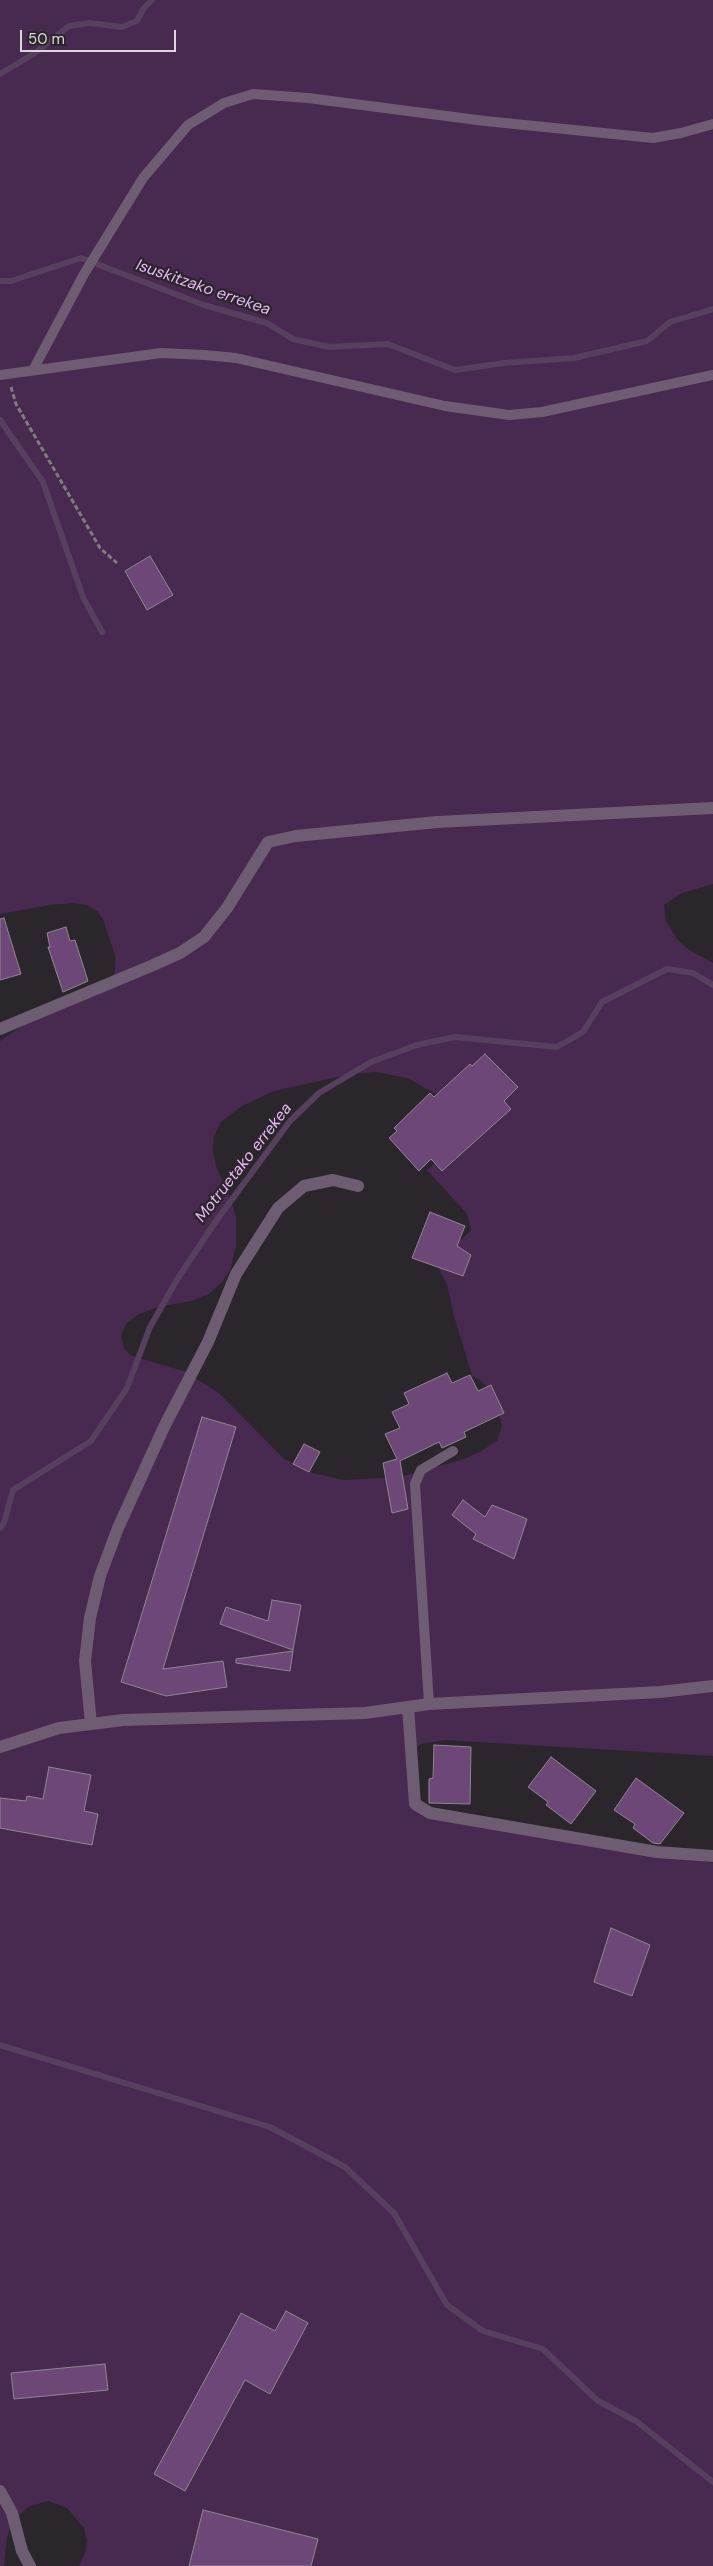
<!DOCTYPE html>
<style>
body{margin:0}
#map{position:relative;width:713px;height:2566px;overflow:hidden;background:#2a262c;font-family:"DM Sans",sans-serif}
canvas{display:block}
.scale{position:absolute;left:20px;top:30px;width:156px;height:22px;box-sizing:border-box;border:2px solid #d9d7da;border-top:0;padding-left:6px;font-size:15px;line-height:18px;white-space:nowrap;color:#d9d7da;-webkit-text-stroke:4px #2a262c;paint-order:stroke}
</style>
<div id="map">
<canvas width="713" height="2566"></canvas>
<div class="scale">50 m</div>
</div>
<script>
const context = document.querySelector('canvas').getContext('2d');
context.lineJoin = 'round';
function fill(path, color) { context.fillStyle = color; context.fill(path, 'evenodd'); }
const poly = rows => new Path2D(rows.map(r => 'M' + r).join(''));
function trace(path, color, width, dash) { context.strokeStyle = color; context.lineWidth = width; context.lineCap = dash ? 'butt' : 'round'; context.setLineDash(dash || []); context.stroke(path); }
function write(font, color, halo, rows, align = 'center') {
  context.font = font + ' "DM Sans",sans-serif'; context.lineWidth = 4.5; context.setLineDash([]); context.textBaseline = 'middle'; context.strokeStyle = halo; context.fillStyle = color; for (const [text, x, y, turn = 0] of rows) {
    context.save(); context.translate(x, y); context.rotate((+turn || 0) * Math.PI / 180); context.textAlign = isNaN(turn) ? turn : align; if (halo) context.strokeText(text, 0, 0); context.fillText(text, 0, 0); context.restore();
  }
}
const green = poly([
 [0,0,713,0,713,884,682,893,664,905,666,921,677,939,688,949,713,963,713,1756,445,1740,421,1744,414,1749,419,1799,426,1806,713,1863,713,2566,79,2566,86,2550,87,2540,84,2528,67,2508,48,2501,28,2507,13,2521,7,2537,4,2566,0,2566,0,1041,28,1022,110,983,115,972,115,955,103,919,97,911,87,905,73,903,50,905,0,914],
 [376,1072,407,1078,436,1094,460,1085,458,1144,427,1170,467,1214,471,1230,436,1264,447,1284,454,1316,472,1376,480,1380,493,1393,502,1425,497,1441,481,1451,464,1459,400,1477,344,1480,313,1473,284,1459,219,1393,184,1371,132,1356,124,1349,121,1336,126,1324,139,1314,158,1307,191,1301,209,1294,223,1281,230,1270,236,1246,236,1218,232,1202,216,1166,213,1150,214,1136,221,1122,242,1106,274,1091,351,1074]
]);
const stream = poly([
 [0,74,35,53,69,26,89,23,122,27,137,21,144,8,152,0],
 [0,281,11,281,81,258,204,305,267,323,293,339,329,347,388,344,455,370,504,363,574,358,647,341,670,322,713,309],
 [0,420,43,482,83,597,102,632],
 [0,1528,4,1523,13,1490,91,1441,127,1388,150,1327,178,1278,216,1221,290,1121,319,1093,371,1062,417,1045,455,1037,557,1047,583,1032,602,1002,667,969,693,973,713,985],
 [0,2045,270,2127,345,2167,394,2213,447,2305,483,2331,543,2349,598,2401,636,2421,713,2482]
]);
const building = poly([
 [150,556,173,595,147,610,125,571,150,556],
 [4,918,21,974,0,980,0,919,4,918],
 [66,927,70,941,75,940,88,981,63,992,48,947,50,947,47,933,66,927],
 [485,1054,518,1087,504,1101,511,1109,442,1171,431,1159,419,1171,389,1138,397,1131,394,1128,430,1093,434,1097,470,1064,472,1066,485,1054],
 [430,1212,465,1226,457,1246,471,1255,463,1276,412,1258,430,1212],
 [447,1373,452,1383,470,1375,478,1391,491,1385,504,1413,464,1432,466,1437,442,1448,439,1442,400,1461,408,1509,392,1513,383,1463,397,1459,385,1434,400,1428,392,1412,409,1404,404,1393,447,1373],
 [202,1417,236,1427,163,1669,223,1661,227,1687,166,1696,121,1682,202,1417],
 [304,1444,320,1452,309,1472,293,1464,304,1444],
 [463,1500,485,1517,492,1505,527,1519,514,1559,473,1539,476,1534,452,1515,463,1500],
 [272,1600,301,1605,293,1650,220,1624,226,1607,268,1621,272,1600],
 [293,1651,290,1671,236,1663,236,1659,293,1651],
 [434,1745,471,1747,470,1804,429,1803,429,1779,433,1778,434,1745],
 [551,1757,596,1791,571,1824,546,1805,548,1802,528,1787,551,1757],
 [49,1767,91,1775,84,1811,98,1814,92,1845,0,1828,0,1798,26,1801,27,1796,43,1799,49,1767],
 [636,1778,684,1813,660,1844,653,1843,633,1828,635,1824,614,1810,636,1778],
 [611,1928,650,1945,632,1996,594,1982,611,1928],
 [286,2311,308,2323,270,2394,245,2380,185,2491,154,2474,241,2313,275,2331,286,2311],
 [105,2364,108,2390,14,2399,11,2373,105,2364],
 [203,2510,318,2539,311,2566,189,2566,203,2510]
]);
const path = poly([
 [11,387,16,404,100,548,117,563]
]);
const lane = poly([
 [33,370,84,274,143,178,188,125,224,103,253,94,308,98,485,121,653,138,681,133,713,124],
 [0,375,161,353,205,355,236,358,445,406,509,415,542,412,713,375],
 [429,1704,415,1484,421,1470,453,1451]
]);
const street = poly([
 [0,1029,151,966,180,953,204,937,227,908,268,842,296,836,437,822,713,808],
 [408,1707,415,1804,430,1813,657,1852,713,1856],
 [91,1724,85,1661,90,1618,100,1576,118,1528,164,1427,208,1342,236,1274,278,1208,304,1186,333,1180,358,1186],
 [0,1747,59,1728,123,1720,365,1713,429,1704,660,1692,713,1686],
 [0,2491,12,2513,22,2551,30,2566]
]);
const waterNames = [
 ["Isuskitzako errekea",203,288,19],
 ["Motruetako errekea",244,1163,-52]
];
fill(green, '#482950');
trace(stream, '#56405d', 6);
fill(building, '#6e4779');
trace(building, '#8d888e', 1);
trace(path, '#7f7c80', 3, [5, 2.5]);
trace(lane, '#6e5c73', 10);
trace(street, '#6e5c73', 12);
write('italic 16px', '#e9b9f6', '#2a262c', waterNames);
</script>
